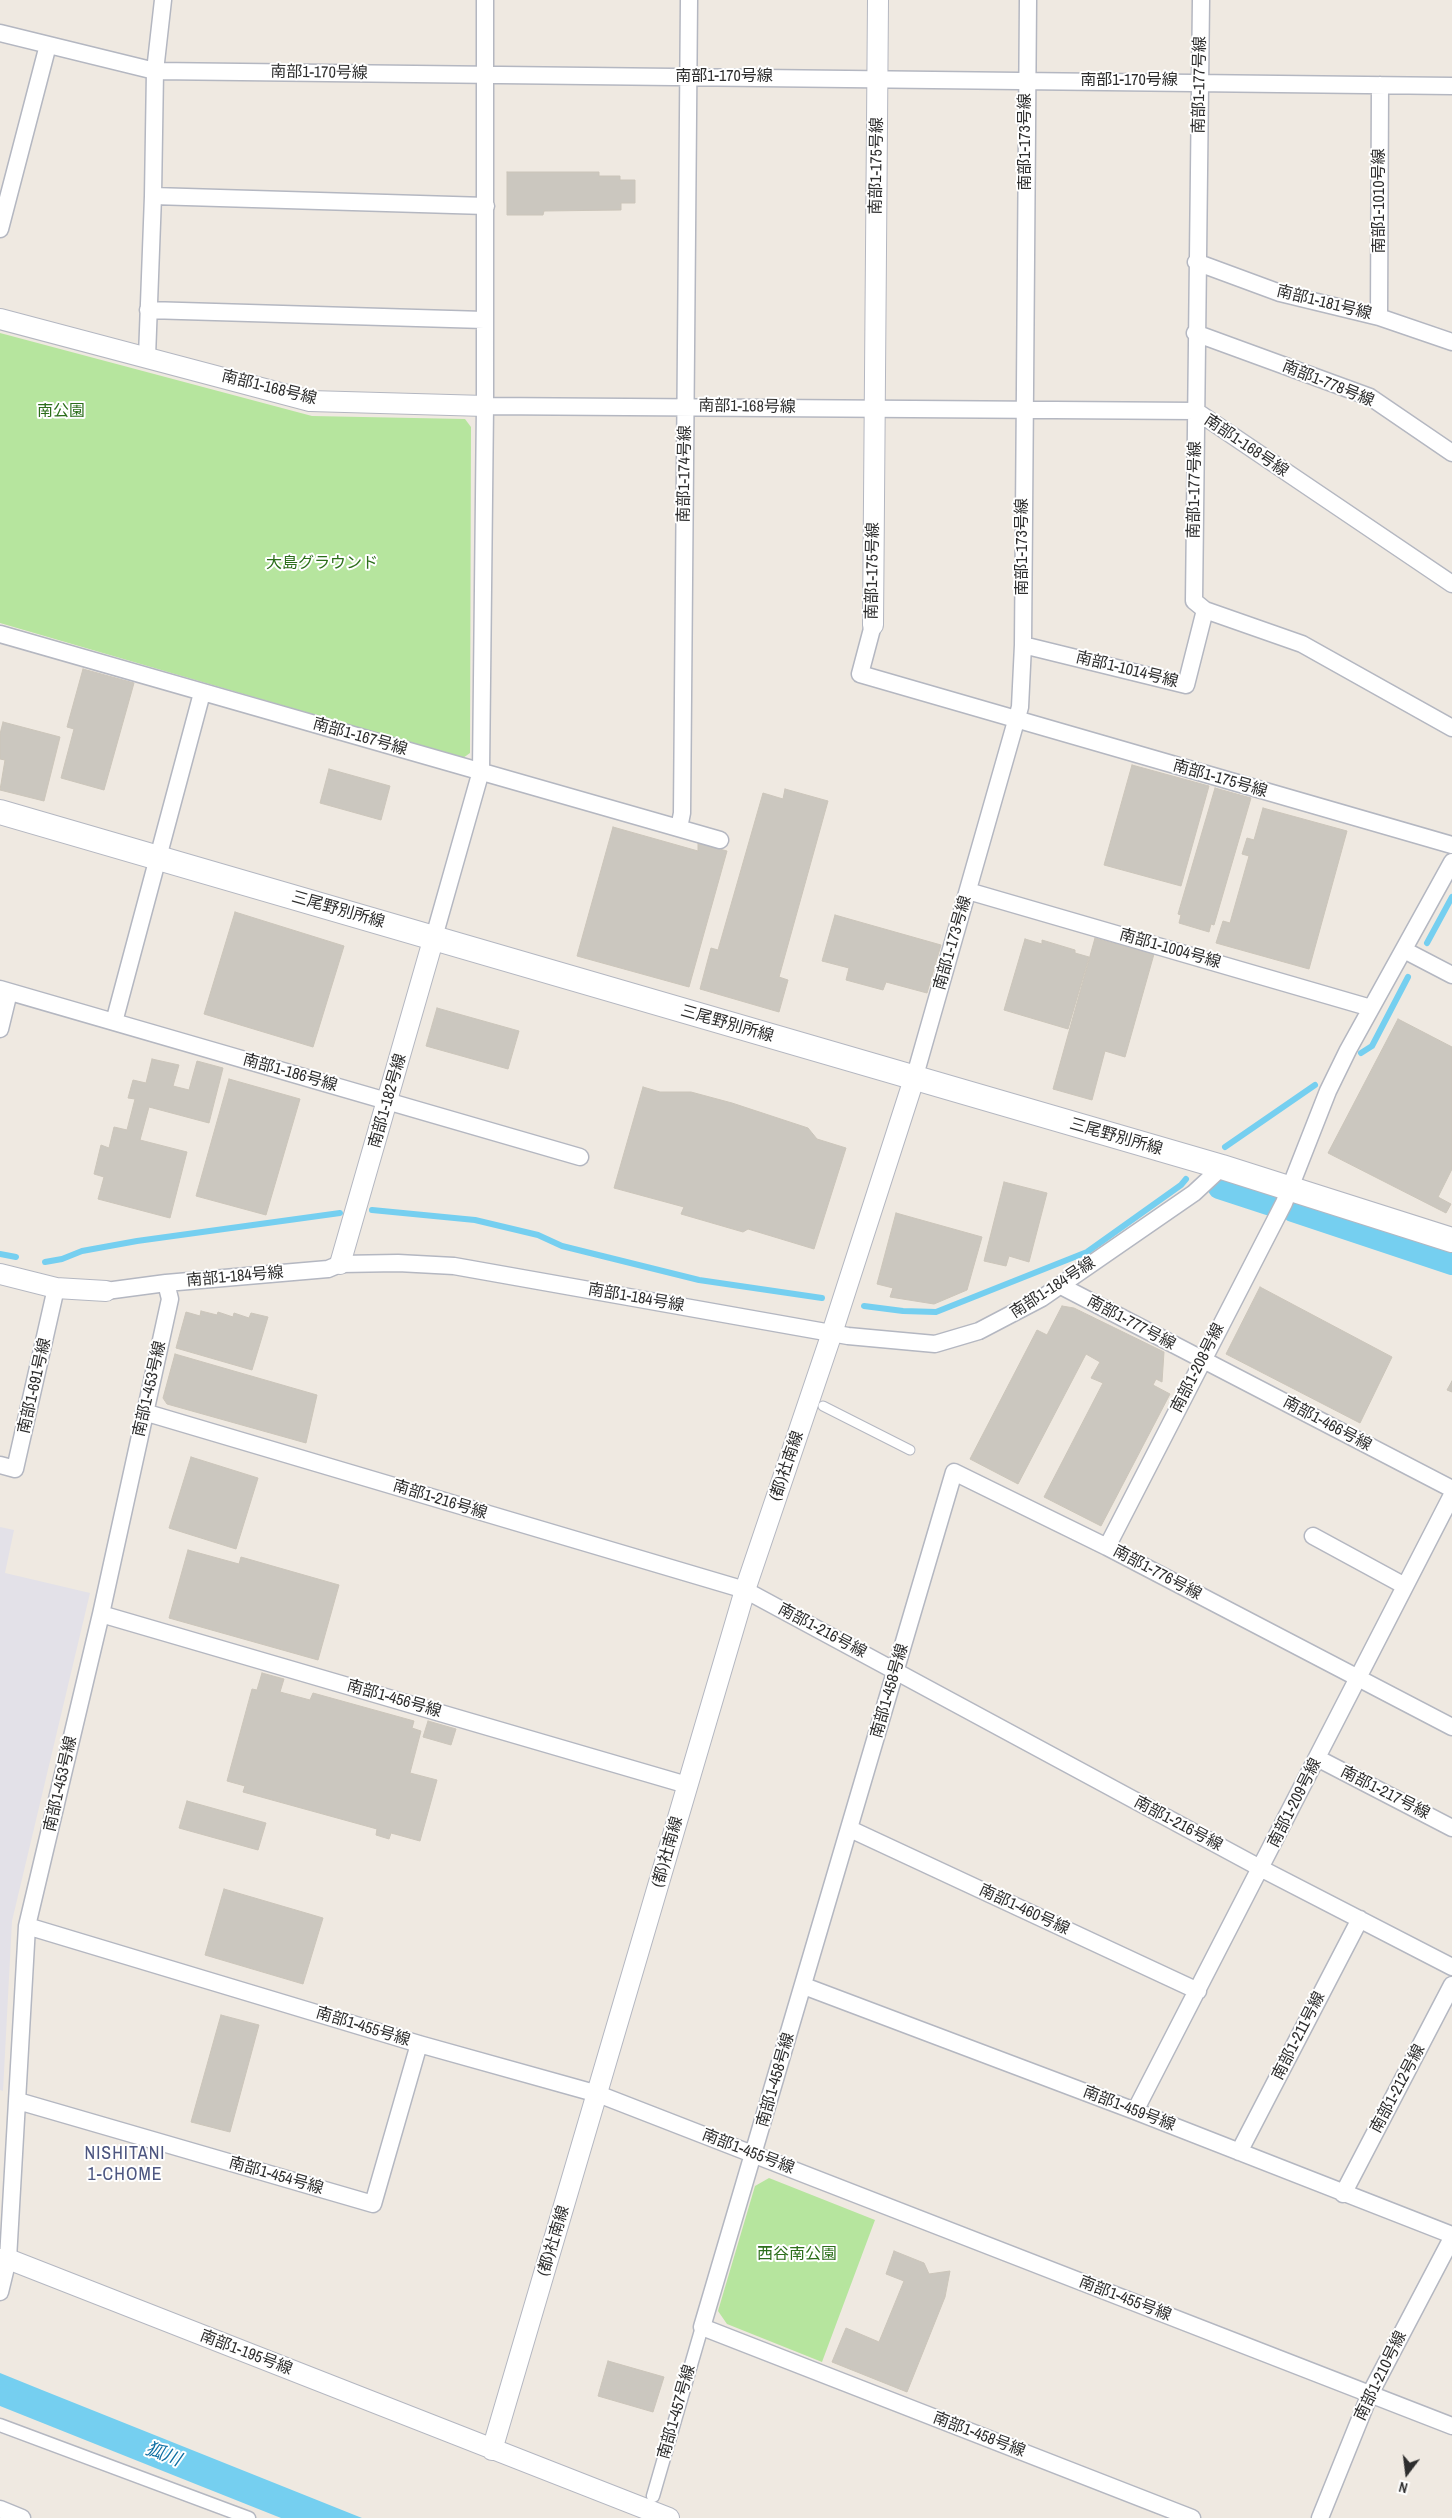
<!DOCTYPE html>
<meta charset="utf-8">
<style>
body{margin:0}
#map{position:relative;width:1452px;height:2518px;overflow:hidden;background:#efe9e1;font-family:"Archivo Narrow",sans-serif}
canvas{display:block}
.north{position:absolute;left:1382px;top:2448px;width:50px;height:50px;-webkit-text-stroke:4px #fff;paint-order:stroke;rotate:195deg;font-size:14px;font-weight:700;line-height:20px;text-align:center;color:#2e2e2e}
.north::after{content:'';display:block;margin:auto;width:18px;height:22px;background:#2e2e2e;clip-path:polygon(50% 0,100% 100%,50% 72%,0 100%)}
</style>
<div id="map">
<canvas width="1452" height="2518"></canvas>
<div class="north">N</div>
</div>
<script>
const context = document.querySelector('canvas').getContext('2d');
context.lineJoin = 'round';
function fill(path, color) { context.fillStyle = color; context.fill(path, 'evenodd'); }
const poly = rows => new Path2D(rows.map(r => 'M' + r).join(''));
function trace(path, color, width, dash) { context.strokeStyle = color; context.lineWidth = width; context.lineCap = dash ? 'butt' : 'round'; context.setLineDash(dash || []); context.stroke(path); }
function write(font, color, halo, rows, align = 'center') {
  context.font = font + ' "Archivo Narrow","Noto Sans JP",sans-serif'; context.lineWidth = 4; context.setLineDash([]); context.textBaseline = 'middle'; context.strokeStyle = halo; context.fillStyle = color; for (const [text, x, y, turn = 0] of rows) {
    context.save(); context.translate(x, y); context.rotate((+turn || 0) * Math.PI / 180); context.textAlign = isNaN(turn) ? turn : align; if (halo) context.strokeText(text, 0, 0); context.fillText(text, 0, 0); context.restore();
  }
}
const industrial = poly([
 [0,1527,14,1530,5,1573,90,1593,12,1921,3,2091,0,2090]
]);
const green = poly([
 [0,333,312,416,465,419,471,427,470,753,463,758,0,623],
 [769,2178,875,2220,822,2362,727,2324,718,2311,755,2186]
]);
const water = poly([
 [0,2373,42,2390,362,2518,281,2518,198,2485,0,2406]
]);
const stream = poly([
 [1427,943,1452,897],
 [1361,1053,1372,1046,1408,977],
 [1225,1147,1315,1085],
 [372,1210,475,1220,538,1235,562,1246,699,1280,822,1298],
 [0,1254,16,1257],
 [45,1262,62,1259,82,1251,137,1241,340,1213],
 [864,1306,903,1311,936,1312,1087,1252,1181,1185,1186,1179]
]);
const canal = poly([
 [1219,1188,1271,1205],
 [1293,1211,1452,1264]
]);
const building = poly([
 [507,172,599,172,599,176,620,176,620,180,635,180,635,203,621,203,621,210,544,211,543,215,507,215,507,172],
 [83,669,134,683,104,790,61,778,74,729,67,727,83,669],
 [3,722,60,737,44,801,0,790,5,760,0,759,0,734,3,722],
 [1132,765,1209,786,1181,886,1104,865,1132,765],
 [329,769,390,786,381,820,320,803,329,769],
 [1215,788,1251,798,1214,925,1211,924,1209,932,1179,923,1181,915,1178,914,1215,788],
 [785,789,828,801,779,977,788,980,779,1012,700,989,711,948,718,950,763,793,783,799,785,789],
 [1263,808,1347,831,1309,969,1216,943,1223,921,1230,923,1249,856,1242,854,1247,838,1254,840,1263,808],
 [613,827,698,851,698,843,727,851,689,987,577,956,613,827],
 [235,912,344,946,313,1047,204,1014,235,912],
 [835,915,941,945,927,993,886,982,883,990,846,980,849,968,822,961,835,915],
 [1095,938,1154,954,1125,1057,1105,1051,1092,1100,1053,1089,1095,938],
 [1025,939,1042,944,1042,940,1075,950,1075,953,1089,957,1068,1029,1004,1010,1025,939],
 [437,1008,519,1031,508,1069,426,1046,437,1008],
 [1398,1019,1452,1047,1452,1169,1438,1197,1451,1204,1446,1213,1328,1153,1398,1019],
 [152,1059,179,1065,173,1086,189,1090,197,1061,223,1068,209,1123,149,1107,140,1140,187,1152,170,1218,98,1199,104,1177,94,1174,101,1145,109,1148,114,1127,127,1130,135,1099,128,1098,133,1080,146,1083,152,1059],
 [229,1079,300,1099,266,1215,196,1196,229,1079],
 [643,1087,660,1092,691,1092,732,1103,808,1128,817,1139,846,1148,814,1249,748,1229,743,1232,681,1214,684,1207,614,1188,643,1087],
 [1004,1182,1047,1193,1029,1262,1009,1256,1006,1266,984,1261,1004,1182],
 [896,1213,982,1237,967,1290,934,1304,890,1297,893,1288,877,1284,896,1213],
 [1260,1287,1392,1357,1360,1423,1226,1354,1260,1287],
 [1062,1306,1074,1308,1164,1352,1162,1382,1156,1379,1153,1385,1170,1394,1101,1526,1044,1497,1103,1383,1091,1378,1100,1362,1086,1354,1018,1484,970,1459,1037,1330,1047,1335,1062,1306],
 [201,1311,217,1315,218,1312,233,1317,234,1313,249,1318,251,1313,268,1317,252,1370,176,1348,186,1312,200,1316,201,1311],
 [175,1354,317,1395,306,1443,167,1404,163,1398,175,1354],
 [1452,1381,1452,1392,1447,1390,1452,1381],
 [191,1457,258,1478,236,1549,169,1528,191,1457],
 [188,1550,239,1564,241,1557,339,1585,318,1660,169,1618,188,1550],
 [262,1673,284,1679,280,1692,310,1700,313,1693,414,1721,412,1728,421,1731,410,1773,437,1780,420,1841,391,1833,389,1839,376,1835,377,1829,243,1792,245,1786,227,1781,252,1689,257,1690,262,1673],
 [428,1721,456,1729,451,1745,423,1737,428,1721],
 [187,1801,266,1823,258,1850,179,1828,187,1801],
 [224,1889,323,1918,303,1984,205,1955,224,1889],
 [221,2015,259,2025,230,2132,191,2122,221,2015],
 [894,2251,924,2263,929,2274,950,2271,945,2297,907,2392,832,2362,846,2328,879,2342,904,2281,886,2274,894,2251],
 [608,2361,664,2377,653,2412,598,2396,608,2361]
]);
const service = poly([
 [823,1406,910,1450]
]);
const pedestrian = poly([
 [0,2425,249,2518],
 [653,2496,702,2327]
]);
const minor = poly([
 [1201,0,1194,601,1205,610,1302,644,1452,728],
 [0,33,155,71,1452,86],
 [153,196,486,206],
 [0,229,48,45],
 [1196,262,1280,293,1379,317,1452,342],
 [148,310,484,320],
 [1379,317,1380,85],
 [1195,333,1370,397,1452,453],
 [147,357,153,196,155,71,163,0],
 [485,406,1196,411,1452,584],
 [873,625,860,674,1452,845],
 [0,634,720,840],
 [1023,645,1186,685,1205,610],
 [679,828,682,813,689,0],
 [968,891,1371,1008],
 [434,937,481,771,485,406,485,0],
 [1404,950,1452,975],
 [0,989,580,1157],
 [114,1022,202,693],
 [0,1029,9,992],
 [914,1079,1020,707,1023,645,1028,0],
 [1061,1286,1452,1489],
 [106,1291,166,1283,328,1269,340,1264,398,1263,454,1266,848,1336,935,1344,979,1331,1042,1298,1194,1193,1222,1167],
 [144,1412,745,1590,1262,1869,1452,1967],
 [0,1465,15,1469,56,1288],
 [1313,1536,1405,1586],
 [1107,1547,1284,1203,1328,1091,1348,1050,1452,862],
 [101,1614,687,1785],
 [1317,1758,1452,1828],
 [850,1829,1198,1991],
 [27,1926,419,2044,598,2094,1452,2426],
 [804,1986,1135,2111,1452,2235],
 [18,2101,373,2204,419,2044],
 [1135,2111,1452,1495],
 [1239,2152,1360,1919],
 [1343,2194,1452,1985],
 [0,2292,8,2259,27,1926,101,1614,170,1299,166,1283],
 [0,2509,22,2518],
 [1192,2518,702,2327,954,1472,1107,1547,1452,1727],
 [1320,2518,1370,2394,1452,2238]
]);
const tertiary = poly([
 [0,319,310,401,485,406],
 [873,625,878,0],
 [340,1264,434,937],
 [0,1274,56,1288,106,1291],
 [0,2259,8,2259,669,2518],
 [492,2450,745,1590,832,1333,914,1079]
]);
const secondary = poly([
 [0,812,1222,1167,1452,1240]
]);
const streetNames = [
 ["南部1-170号線",319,73,1],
 ["南部1-170号線",724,77],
 ["南部1-170号線",1129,81],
 ["南部1-177号線",1200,85,-89],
 ["南部1-173号線",1026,142,-90],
 ["南部1-175号線",877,166,-89],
 ["南部1-1010号線",1380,201,-90],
 ["南部1-181号線",1324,303,14],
 ["南部1-778号線",1328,384,22],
 ["南部1-168号線",269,388,14],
 ["南部1-168号線",747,407,1],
 ["南部1-168号線",1246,446,34],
 ["南部1-174号線",685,474,-89],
 ["南部1-177号線",1195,490,-89],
 ["南部1-173号線",1023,547,-90],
 ["南部1-175号線",873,571,-89],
 ["南部1-1014号線",1127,670,14],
 ["南部1-167号線",360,737,16],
 ["南部1-175号線",1220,779,16],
 ["三尾野別所線",338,910,16],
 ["南部1-173号線",953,943,-74],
 ["南部1-1004号線",1170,949,16],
 ["三尾野別所線",727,1024,16],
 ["南部1-186号線",290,1073,16],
 ["南部1-182号線",388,1101,-74],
 ["三尾野別所線",1116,1137,16],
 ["南部1-184号線",235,1277,-5],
 ["南部1-184号線",1053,1288,-33],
 ["南部1-184号線",636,1298,10],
 ["南部1-777号線",1131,1323,28],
 ["南部1-208号線",1198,1368,-63],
 ["南部1-691号線",35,1386,-77],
 ["南部1-453号線",150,1389,-77],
 ["南部1-466号線",1327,1424,28],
 ["(都)社南線",787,1466,-71],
 ["南部1-216号線",440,1500,17],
 ["南部1-776号線",1157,1573,28],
 ["南部1-216号線",822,1631,28],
 ["南部1-458号線",890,1691,-74],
 ["南部1-456号線",394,1699,16],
 ["南部1-453号線",61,1784,-77],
 ["南部1-217号線",1385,1793,27],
 ["南部1-209号線",1295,1803,-63],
 ["南部1-216号線",1178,1824,28],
 ["(都)社南線",668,1852,-74],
 ["南部1-460号線",1024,1910,25],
 ["南部1-455号線",363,2027,17],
 ["南部1-211号線",1299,2036,-63],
 ["南部1-458号線",776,2080,-74],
 ["南部1-212号線",1398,2089,-62],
 ["南部1-459号線",1129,2109,21],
 ["南部1-455号線",748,2152,21],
 ["南部1-454号線",276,2176,16],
 ["(都)社南線",554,2241,-73],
 ["南部1-455号線",1125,2299,21],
 ["南部1-195号線",246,2353,21],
 ["南部1-210号線",1381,2376,-64],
 ["南部1-457号線",677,2412,-74],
 ["南部1-458号線",979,2435,21]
];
const parkNames = [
 ["南公園",61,412],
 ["大島グラウンド",322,564],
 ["西谷南公園",797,2255]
];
const neighbourhoodNames = [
 ["NISHITANI",125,2154],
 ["1-CHOME",125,2175]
];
const waterNames = [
 ["狐川",163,2455,21]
];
fill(industrial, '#e3e1e8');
fill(green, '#b6e59e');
fill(water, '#75cff0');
trace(stream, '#75cff0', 6);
trace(canal, '#75cff0', 22);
fill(building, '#cbc7bf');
trace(building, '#cbc5ba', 1);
trace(service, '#b4b7c1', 11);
trace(pedestrian, '#b4b7c1', 15);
trace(minor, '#b4b7c1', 19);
trace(tertiary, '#b4b7c1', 22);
trace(secondary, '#b4b7c1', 26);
trace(service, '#fff', 9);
trace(pedestrian, '#fff', 12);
trace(minor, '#fff', 16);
trace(tertiary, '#fff', 20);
trace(secondary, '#fff', 24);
write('16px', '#2e2e2e', '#fff', streetNames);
write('16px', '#2c6e1b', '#fff', parkNames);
context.letterSpacing = '1px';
write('18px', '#4d5680', '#fff', neighbourhoodNames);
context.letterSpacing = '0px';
write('italic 18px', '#0d6fa3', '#fff', waterNames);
</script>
